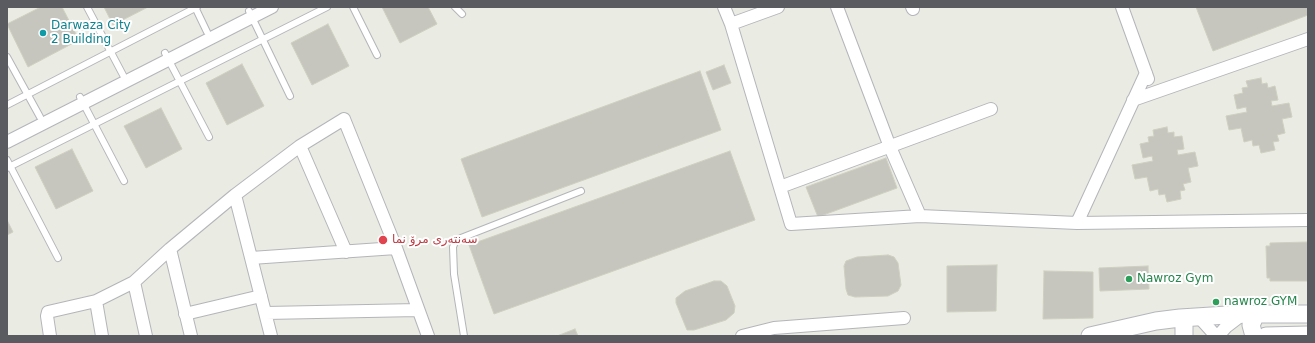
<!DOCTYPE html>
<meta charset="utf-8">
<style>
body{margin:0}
#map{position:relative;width:1315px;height:343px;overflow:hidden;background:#eaebe2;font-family:"DejaVu Sans",sans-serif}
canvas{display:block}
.frame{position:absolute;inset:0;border:8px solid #5a5b61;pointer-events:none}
</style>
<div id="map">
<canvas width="1315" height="343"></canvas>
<div class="frame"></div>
</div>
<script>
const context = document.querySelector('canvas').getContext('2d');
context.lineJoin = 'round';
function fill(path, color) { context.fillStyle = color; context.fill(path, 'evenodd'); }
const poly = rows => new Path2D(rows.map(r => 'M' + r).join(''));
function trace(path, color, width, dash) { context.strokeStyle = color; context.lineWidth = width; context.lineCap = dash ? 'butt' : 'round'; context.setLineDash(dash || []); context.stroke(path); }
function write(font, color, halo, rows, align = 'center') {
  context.font = font + ' "DejaVu Sans",Vazirmatn,sans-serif'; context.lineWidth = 4; context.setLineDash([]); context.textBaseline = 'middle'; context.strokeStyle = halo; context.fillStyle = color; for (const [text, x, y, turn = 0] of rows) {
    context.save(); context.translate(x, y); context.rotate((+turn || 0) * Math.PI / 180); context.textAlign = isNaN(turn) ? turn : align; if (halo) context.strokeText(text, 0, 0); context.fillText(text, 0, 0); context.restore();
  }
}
const building = poly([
 [41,7,62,7,79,40,28,67,7,24,41,7],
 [104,7,148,7,113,25,104,7],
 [382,7,428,7,437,24,400,43,382,7],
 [1196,7,1308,7,1308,15,1213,51,1196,7],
 [328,24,349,66,312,85,291,43,328,24],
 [242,64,264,106,227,125,206,83,242,64],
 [724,65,731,83,713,90,706,72,724,65],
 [700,71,721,130,482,217,461,159,700,71],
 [1261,78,1262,84,1267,83,1268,88,1275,86,1278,100,1271,101,1272,106,1289,103,1292,117,1282,119,1285,133,1277,135,1279,141,1273,142,1275,150,1261,153,1259,145,1253,146,1252,140,1244,142,1241,128,1229,130,1226,116,1247,112,1246,107,1237,109,1234,95,1243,93,1242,88,1248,87,1246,81,1261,78],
 [161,108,182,149,146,168,124,126,161,108],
 [1167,127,1168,133,1174,132,1174,137,1182,136,1184,149,1177,150,1178,155,1195,152,1198,166,1188,168,1191,182,1183,184,1185,190,1180,191,1181,199,1167,202,1165,194,1159,195,1158,189,1150,191,1147,177,1135,179,1132,165,1153,161,1152,156,1143,158,1140,144,1149,142,1148,137,1154,136,1153,130,1167,127],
 [72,149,93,191,56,209,35,167,72,149],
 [730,151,755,220,494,314,469,245,730,151],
 [886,158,897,188,818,217,806,187,886,158],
 [7,220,13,232,7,235,7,220],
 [1308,242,1308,281,1270,281,1270,278,1267,278,1266,246,1270,246,1270,243,1308,242],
 [888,255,894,257,898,263,901,285,898,291,888,296,855,297,848,295,846,289,844,266,846,261,857,257,888,255],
 [997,265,996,311,947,312,947,266,997,265],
 [1148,266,1149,289,1100,291,1099,268,1148,266],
 [1044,271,1093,272,1093,318,1043,319,1044,271],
 [714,281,721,281,727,286,735,306,734,313,726,320,694,330,687,330,676,303,676,298,685,291,714,281],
 [575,329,578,336,557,336,575,329]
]);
const lane = poly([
 [87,7,123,75],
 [195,7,207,32],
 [353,7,377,55],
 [455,7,462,14],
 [249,11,290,96],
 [165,53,209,137],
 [7,57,40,117],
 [80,97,124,181],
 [7,105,197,7],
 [7,160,58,258],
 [7,168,327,7],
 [464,336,454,274,453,247,455,242,461,238,581,191]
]);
const street = poly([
 [724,7,731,24,791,224,920,216,1077,223,1308,220],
 [837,7,890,147,920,216],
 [912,7,913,9],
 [1122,7,1148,79],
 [731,24,778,7],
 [1133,100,1308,39],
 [7,142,272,7],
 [300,146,346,252],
 [780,187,991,109],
 [235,195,271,336],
 [1077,223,1146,73],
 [170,249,191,336],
 [251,258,396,248],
 [134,282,146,336],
 [96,301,102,336],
 [266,313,418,310],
 [185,314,261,296],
 [1198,316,1216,336],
 [50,336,47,316,48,312,96,301,134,282,170,249,235,195,300,146,344,119,396,248,428,336],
 [742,336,774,328,904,318],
 [1218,336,1226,327,1243,314]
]);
const secondary = poly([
 [1180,318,1184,324,1184,336],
 [1090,336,1156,321,1180,318,1243,314,1308,314],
 [1254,336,1251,325,1256,314],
 [1266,336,1308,335]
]);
const markers = [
 [43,33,4,"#0f9aa8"],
 [383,240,5,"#e0444e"],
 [1129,279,4,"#2e9e5b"],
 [1216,302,4,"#2e9e5b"]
];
const cultureNames = [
 ["Darwaza City",51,26],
 ["2 Building",51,40]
];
const healthNames = [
 ["سەنتەرى مرۆ نما",392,240]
];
const leisureNames = [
 ["Nawroz Gym",1137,279],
 ["nawroz GYM",1224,302]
];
fill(building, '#c7c6be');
trace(building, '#cfcfc1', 1);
trace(lane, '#b4b5bb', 8);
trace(street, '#b4b5bb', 14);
trace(secondary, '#b5b6bd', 19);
trace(lane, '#fff', 6);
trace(street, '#fff', 12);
trace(secondary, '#fff', 17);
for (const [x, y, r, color] of markers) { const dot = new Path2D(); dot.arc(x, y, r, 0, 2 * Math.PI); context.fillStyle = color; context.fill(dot); trace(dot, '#fff', 1.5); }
write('12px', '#0d838f', '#fff', cultureNames, 'left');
write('12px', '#be3a42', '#fff', healthNames, 'left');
write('12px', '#27864d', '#fff', leisureNames, 'left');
</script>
